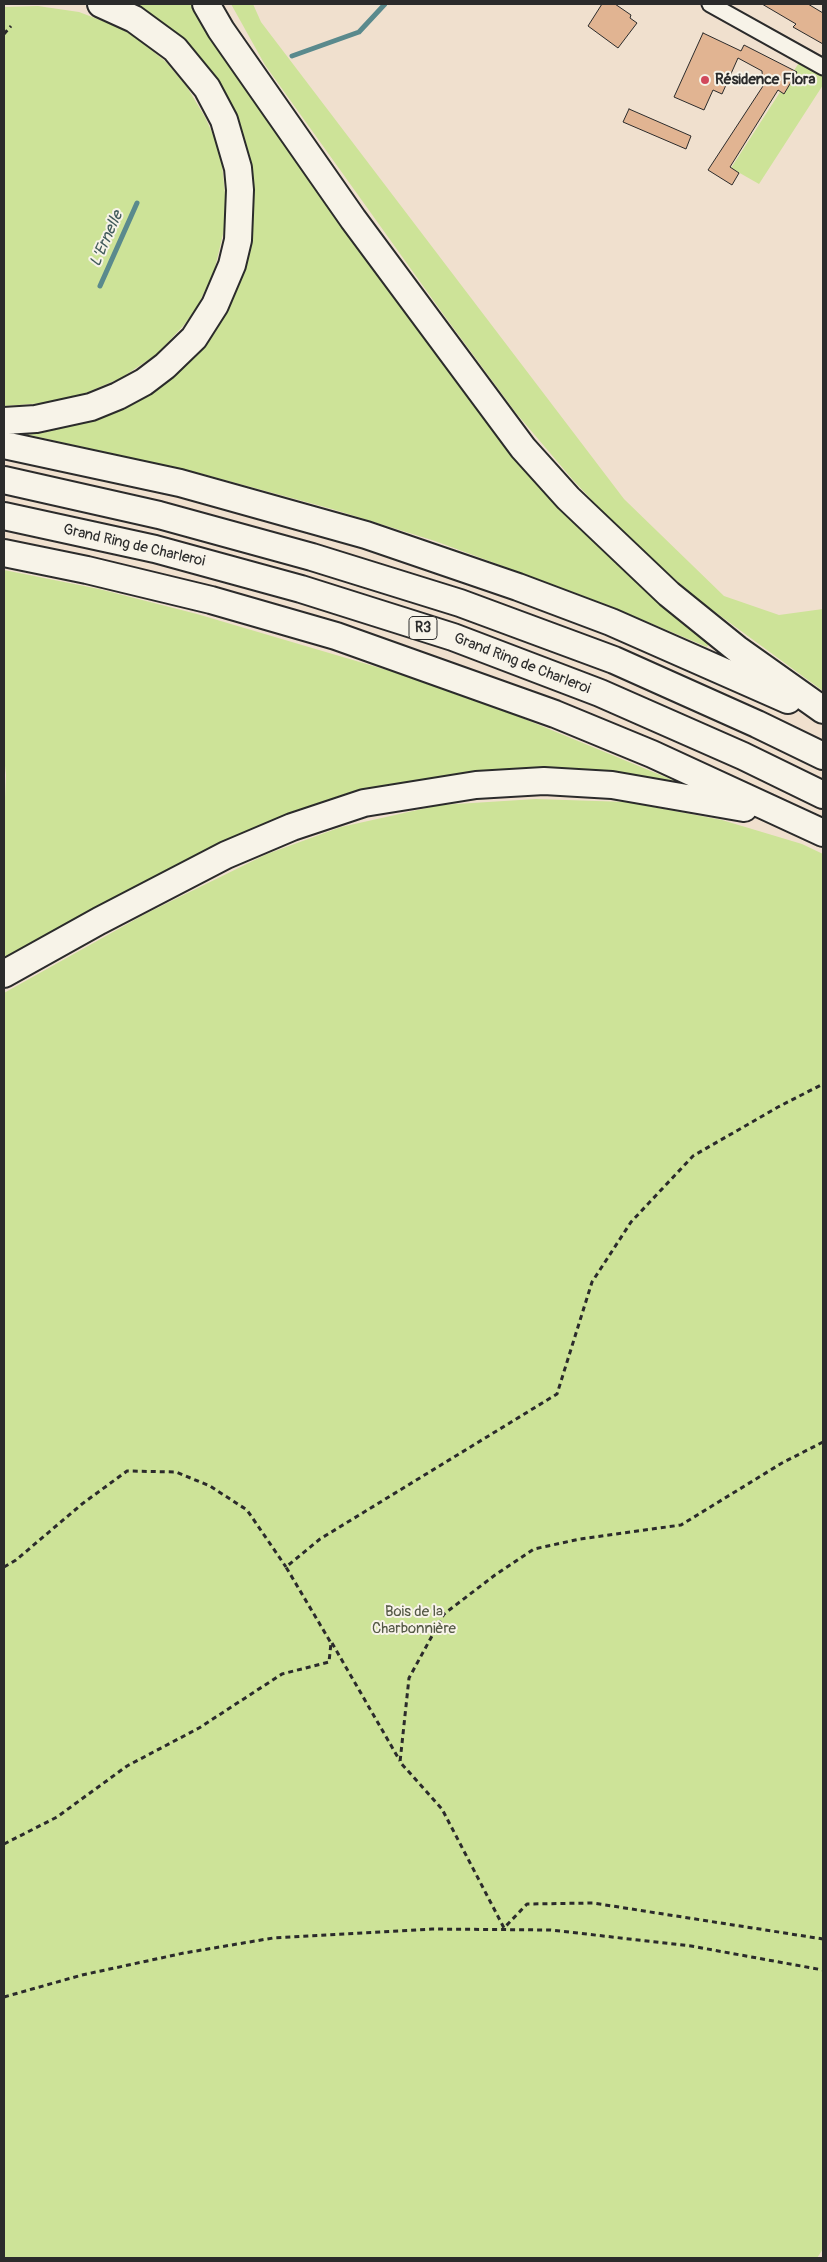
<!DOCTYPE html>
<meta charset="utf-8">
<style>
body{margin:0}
#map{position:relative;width:827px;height:2262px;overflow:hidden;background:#f0e0ce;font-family:Pangolin,sans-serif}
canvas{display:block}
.frame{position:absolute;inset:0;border:5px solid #2b2b2b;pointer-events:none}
</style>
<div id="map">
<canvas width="827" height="2262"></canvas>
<div class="frame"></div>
</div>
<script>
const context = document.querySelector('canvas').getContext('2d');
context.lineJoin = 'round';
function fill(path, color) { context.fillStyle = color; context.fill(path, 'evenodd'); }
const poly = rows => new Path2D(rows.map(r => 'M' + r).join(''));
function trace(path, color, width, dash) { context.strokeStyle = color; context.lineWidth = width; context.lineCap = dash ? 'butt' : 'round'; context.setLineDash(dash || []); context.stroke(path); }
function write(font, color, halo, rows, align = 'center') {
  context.font = font + ' Pangolin,sans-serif'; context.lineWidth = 4; context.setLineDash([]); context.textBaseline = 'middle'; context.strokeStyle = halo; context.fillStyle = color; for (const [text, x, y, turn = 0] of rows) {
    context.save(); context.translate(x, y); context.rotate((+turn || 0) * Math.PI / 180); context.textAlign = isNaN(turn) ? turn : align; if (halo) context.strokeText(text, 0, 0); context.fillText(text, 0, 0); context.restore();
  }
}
const green = poly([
 [125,4,193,4,498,429,710,642,707,647,605,604,435,541,332,509,199,473,7,430,65,424,222,311,242,148],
 [231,4,253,4,261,22,624,499,724,596,779,615,823,609,823,691,696,598,620,530,573,480,516,413,446,318,265,65],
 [38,6,79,12,116,26,137,38,166,62,187,87,205,117,215,139,222,164,226,204,224,230,214,272,197,307,184,325,157,354,121,378,81,395,44,403,4,406,4,7],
 [804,55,823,67,823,85,759,184,731,168],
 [4,570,99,589,197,614,397,673,510,713,692,788,400,789,4,966,4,821,6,775,4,756],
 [536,799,627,802,722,820,802,844,823,854,823,2249,817,2258,4,2258,4,993,147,913,267,854,341,827,440,805]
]);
const stream = poly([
 [292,56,359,32,385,4],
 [100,286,137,203]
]);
const building = poly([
 [602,4,615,4,631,15,630,18,637,23,618,48,588,26,602,4],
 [762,4,808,4,823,13,823,44,793,27,796,24,762,4],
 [703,33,741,51,744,45,797,72,784,94,778,90,730,167,739,173,732,185,708,170,763,86,762,71,738,58,722,94,713,90,704,110,674,97,703,33],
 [629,109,691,136,686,149,623,122,629,109]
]);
const path = poly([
 [4,34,11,26],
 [823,1442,782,1463,681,1525,580,1539,534,1549,495,1575,444,1614,409,1678,400,1762,442,1809,504,1928,527,1904,593,1903,823,1939],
 [4,1567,16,1560,82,1504,127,1471,176,1472,210,1486,247,1510,286,1567],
 [332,1643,400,1761],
 [4,1844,57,1817,127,1766,199,1728,282,1674,329,1662,331,1643,286,1567,320,1539,557,1394,592,1282,631,1222,693,1156,778,1107,823,1084],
 [4,1997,82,1975,184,1953,273,1938,432,1929,551,1930,691,1946,823,1970]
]);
const minor = poly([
 [710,4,823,67]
]);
const motorway = poly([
 [206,4,221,30,353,219,523,448,568,498,669,594,737,649,823,710],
 [4,421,36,419,91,407,118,396,144,382,165,366,194,338,215,305,232,265,238,240,240,190,238,168,224,120,207,88,175,49,134,19,101,4],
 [4,445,180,483,366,535,518,587,611,622,788,700],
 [4,480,159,515,312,557,460,603,614,660,757,724,823,756],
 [4,516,155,549,301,589,453,637,600,693,743,756,823,795],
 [4,553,87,570,211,600,336,636,555,714,652,754,823,833],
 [4,974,99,921,226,855,292,827,364,803,476,785,544,781,612,785,744,808]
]);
const markers = [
 [705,80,5,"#d1495b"]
];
const shields = [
 [423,628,28]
];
const shieldNames = [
 ["R3",423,628]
];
const poiNames = [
 ["Résidence Flora",715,80]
];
const streetNames = [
 ["Grand Ring de Charleroi",134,546,13],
 ["Grand Ring de Charleroi",522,664,21]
];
const parkNames = [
 ["Bois de la",414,1612],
 ["Charbonnière",414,1629]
];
const waterNames = [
 ["L'Ernelle",107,239,-66]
];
fill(green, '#cde398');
trace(stream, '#5a8a8d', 5);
fill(building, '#e1b492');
trace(building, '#2b2b2b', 1);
trace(minor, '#2b2b2b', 19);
trace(motorway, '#2b2b2b', 30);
trace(path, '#2b2b2b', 3, [5, 4]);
trace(minor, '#f7f3e8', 15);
trace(motorway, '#f7f3e8', 26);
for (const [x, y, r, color] of markers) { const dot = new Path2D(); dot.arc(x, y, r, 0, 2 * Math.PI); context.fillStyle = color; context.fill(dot); trace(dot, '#f7f3e8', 2); }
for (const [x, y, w] of shields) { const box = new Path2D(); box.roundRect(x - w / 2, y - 11.5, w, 23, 4); context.fillStyle = '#f7f3e8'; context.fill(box); trace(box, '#2b2b2b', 1); }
write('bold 14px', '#2b2b2b', null, shieldNames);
write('bold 15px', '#2b2b2b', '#f7f3e8', poiNames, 'left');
write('15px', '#2b2b2b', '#f7f3e8', streetNames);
write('15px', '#545946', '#f7f3e8', parkNames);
write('italic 16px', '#425b5c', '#f7f3e8', waterNames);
</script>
